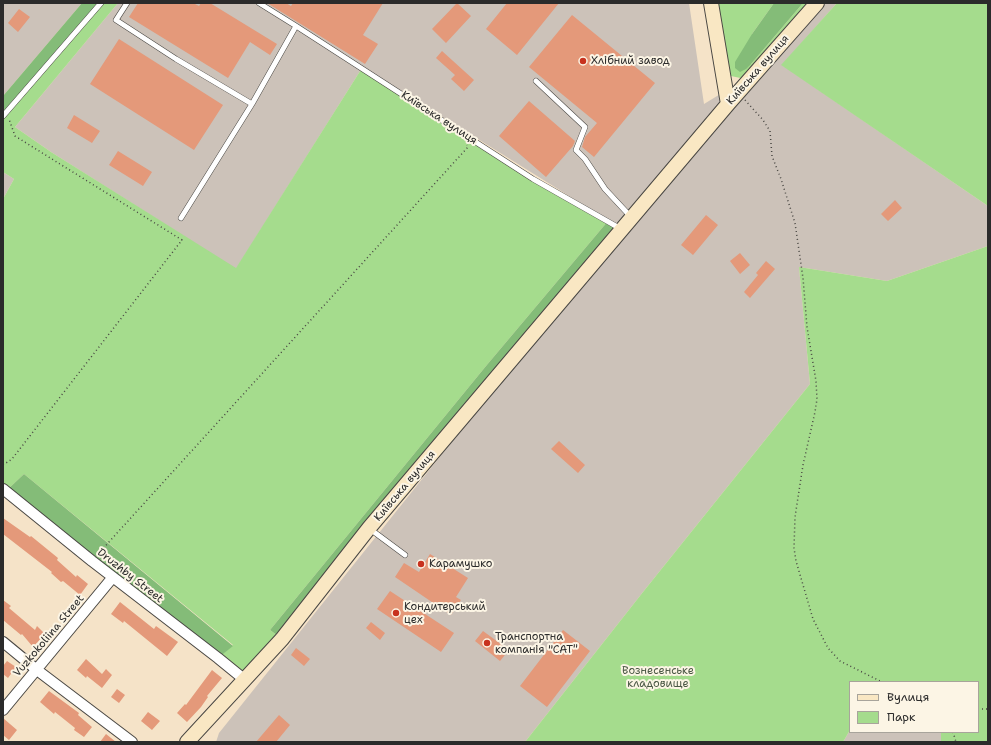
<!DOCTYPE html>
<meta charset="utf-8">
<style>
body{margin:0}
#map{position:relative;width:991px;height:745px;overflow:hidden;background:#f5e3c8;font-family:"Shantell Sans",sans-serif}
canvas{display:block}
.frame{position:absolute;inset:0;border:4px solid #2b2b2b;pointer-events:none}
.legend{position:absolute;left:849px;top:681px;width:130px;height:52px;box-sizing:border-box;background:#fcf5e5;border:1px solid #a8a49b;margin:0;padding:5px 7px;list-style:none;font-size:12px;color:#2b2b2b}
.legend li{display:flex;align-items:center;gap:8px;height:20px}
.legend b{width:20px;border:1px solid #a8a49b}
</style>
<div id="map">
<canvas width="991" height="745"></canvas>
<div class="frame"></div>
<ul class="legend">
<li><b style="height:5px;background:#f9e7c3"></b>Вулиця</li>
<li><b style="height:11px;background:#a5dc8d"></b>Парк</li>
</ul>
</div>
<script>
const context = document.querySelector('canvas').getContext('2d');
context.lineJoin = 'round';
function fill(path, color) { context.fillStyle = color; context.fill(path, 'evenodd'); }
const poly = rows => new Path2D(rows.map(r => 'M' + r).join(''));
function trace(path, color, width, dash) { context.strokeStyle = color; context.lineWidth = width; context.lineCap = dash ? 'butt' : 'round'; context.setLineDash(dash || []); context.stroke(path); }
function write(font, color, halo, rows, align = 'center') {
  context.font = font + ' "Shantell Sans",sans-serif'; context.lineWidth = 4; context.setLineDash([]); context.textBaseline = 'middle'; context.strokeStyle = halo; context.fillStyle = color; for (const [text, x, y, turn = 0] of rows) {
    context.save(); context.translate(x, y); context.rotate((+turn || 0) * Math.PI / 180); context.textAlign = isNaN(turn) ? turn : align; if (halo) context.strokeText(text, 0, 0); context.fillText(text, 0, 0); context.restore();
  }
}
const industrial = poly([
 [3,3,82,3,3,96],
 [118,3,257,3,362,68,236,269,51,152,15,127],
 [260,3,689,3,704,104,745,79,809,3,837,3,782,65,988,206,988,246,887,281,799,267,810,384,643,592,525,742,216,742,219,733,622,229],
 [3,172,14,179,3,199],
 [850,730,850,732,941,732,941,742,843,742]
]);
const green = poly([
 [101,3,118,3,15,127,51,152,236,268,362,68,533,179,608,221,486,366,270,630,282,639,245,680,218,658,233,645,24,474,6,491,3,489,3,199,14,179,3,172,3,116],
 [717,3,774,3,752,34,751,64,803,3,809,3,745,79,731,76],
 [837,3,988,3,988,206,781,65],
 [988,246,988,742,941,742,941,732,978,732,978,682,850,682,850,730,843,742,525,742,643,592,810,384,799,267,887,281]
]);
const forest = poly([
 [82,3,101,3,3,116,3,96],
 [774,3,803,3,751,64,746,69,740,72,735,68,735,62,752,34],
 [608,221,622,229,282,639,270,630,486,366],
 [24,474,233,646,218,658,6,491]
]);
const building = poly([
 [138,3,193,3,199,6,201,3,210,3,277,44,270,55,250,42,228,78,129,17],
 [267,3,286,3,291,6,293,3,383,3,363,35,378,44,365,64],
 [457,3,471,16,446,43,432,29],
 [507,3,559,3,517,55,486,29],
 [19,9,30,17,18,32,8,23],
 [572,15,655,83,594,157,582,147,585,137,597,123,529,67],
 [119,39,223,105,194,150,90,84],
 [442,51,474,80,464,91,451,79,455,75,436,58],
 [529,101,575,141,573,146,546,177,499,136],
 [74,115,100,131,92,143,67,128],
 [118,151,152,172,143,186,109,165],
 [895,200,902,208,888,221,881,214],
 [706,215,718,225,693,255,681,245],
 [740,253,750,265,740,274,730,261],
 [766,261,775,269,750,298,744,292,758,275,756,273],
 [559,441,585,465,578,473,551,449],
 [3,518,30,537,31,536,58,558,57,560,76,577,77,575,88,584,80,595,63,581,61,582,51,573,52,572,3,534],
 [430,554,468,578,456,597,461,600,451,615,395,577,404,563,419,572],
 [390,591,454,633,441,652,377,609],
 [3,600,11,606,9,608,35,630,37,626,45,634,33,647,22,634,21,635,3,620],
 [120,602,154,629,156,626,178,642,167,656,124,621,123,623,111,614],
 [371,622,385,633,380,640,366,628],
 [563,630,590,651,547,707,520,686],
 [483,631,509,650,500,661,475,641],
 [296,648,310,659,304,666,291,655],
 [86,659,102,674,106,669,112,675,102,688,87,676,86,678,77,670],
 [7,661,16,667,8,678,3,674,3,666],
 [212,670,222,678,207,696,208,697,201,707,187,722,177,713,185,704,186,705],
 [117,689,125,695,119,703,111,697],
 [49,691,79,713,78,715,92,727,84,737,74,730,75,728,55,712,54,714,40,702],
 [148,712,160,721,152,730,141,721],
 [279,715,290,725,276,742,256,742],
 [3,718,17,730,9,740,3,735],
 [106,734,116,742,100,742]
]);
const path = poly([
 [745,100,763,120,770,131,772,156,781,179,795,223,803,278,807,327,816,381,817,399,815,412,803,465,795,517,794,548,796,561,813,619,828,648,840,661,882,682],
 [3,465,12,459,182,240,15,136,9,119],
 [98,554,468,147,467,145],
 [978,709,988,709],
 [953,732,956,742]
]);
const service = poly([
 [127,3,116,20,176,59,252,104],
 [259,3,296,26,533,179,621,229],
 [536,81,585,127,576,150,585,159,605,189,631,217],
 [3,116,101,3],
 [181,218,252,104,296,26],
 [370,529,405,555]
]);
const minor = poly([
 [3,489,92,561,218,658,245,680],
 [3,642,37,670,132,742],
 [3,710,113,577]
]);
const secondary = poly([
 [711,3,728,104],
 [187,742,282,639,369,528,728,104,817,3]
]);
const markers = [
 [583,61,4,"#c8321e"],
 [421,564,4,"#c8321e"],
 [396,613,4,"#c8321e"],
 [487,643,4,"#c8321e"]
];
const poiNames = [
 ["Хлібний завод",591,61],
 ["Карамушко",429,564],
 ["Кондитерський",404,607],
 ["цех",404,620],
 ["Транспортна",495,637],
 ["компанія \"САТ\"",495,650]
];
const streetNames = [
 ["Київська вулиця",758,70,-49],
 ["Київська вулиця",439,118,33],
 ["Київська вулиця",405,486,-50],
 ["Druzhby Street",130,576,38],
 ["Vuzkokoliina Street",49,636,-50]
];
const parkNames = [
 ["Вознесенське",658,671],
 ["кладовище",658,684]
];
fill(industrial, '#ccc2b9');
fill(green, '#a5dc8d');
fill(forest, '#84bc78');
fill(building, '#e4997a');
trace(service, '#494743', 6);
trace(minor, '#494743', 12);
trace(secondary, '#494743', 16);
trace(path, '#494743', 1.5, [1, 3]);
trace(service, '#fff', 5);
trace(minor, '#fff', 10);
trace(secondary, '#f9e7c3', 14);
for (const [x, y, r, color] of markers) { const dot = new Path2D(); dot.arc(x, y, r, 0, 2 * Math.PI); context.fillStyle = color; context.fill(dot); trace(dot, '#fcf5e5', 1.5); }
write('11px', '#2b2b2b', '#fcf5e5', poiNames, 'left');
write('11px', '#2b2b2b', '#fcf5e5', streetNames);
write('11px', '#4a5744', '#fcf5e5', parkNames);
</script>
